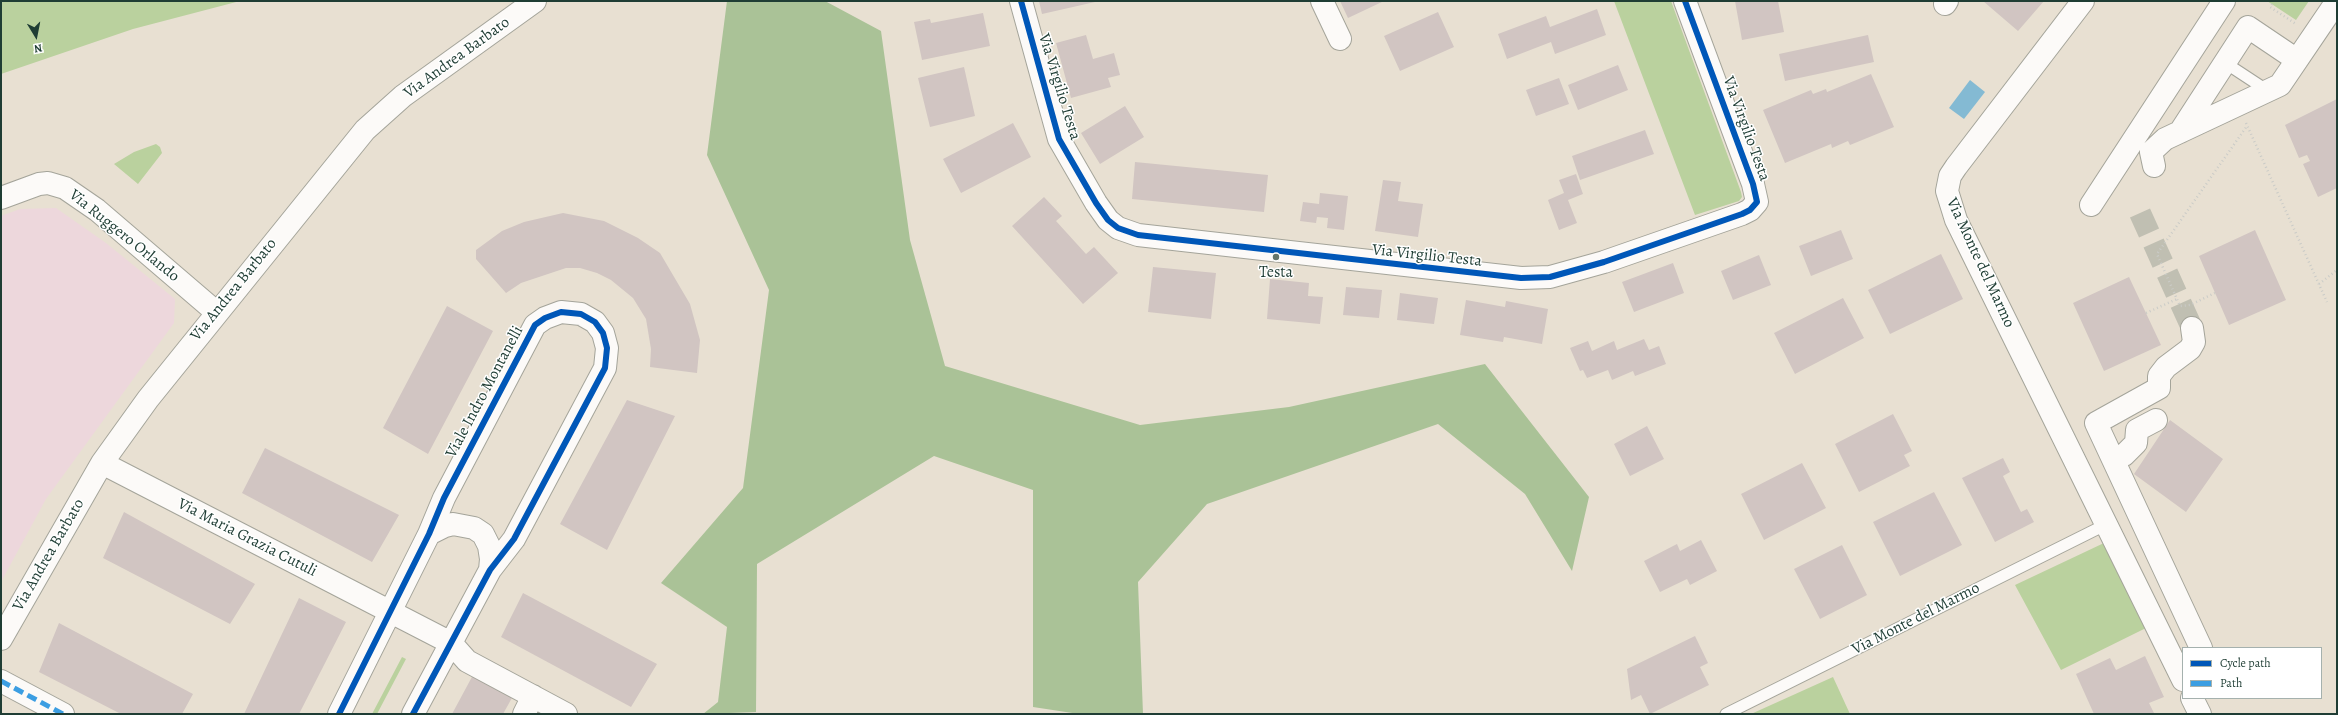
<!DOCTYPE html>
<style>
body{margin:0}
#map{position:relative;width:2338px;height:715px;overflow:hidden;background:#e8e0d2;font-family:Alegreya,serif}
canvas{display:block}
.frame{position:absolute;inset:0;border:2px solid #1f3d34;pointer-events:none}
.legend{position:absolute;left:2182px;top:647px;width:140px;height:52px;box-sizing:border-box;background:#fff;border:1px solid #a5b1ae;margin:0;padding:5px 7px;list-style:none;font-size:12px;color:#1f3d34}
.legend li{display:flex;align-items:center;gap:8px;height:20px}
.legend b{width:20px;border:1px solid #a5b1ae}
.north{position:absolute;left:16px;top:16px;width:40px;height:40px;-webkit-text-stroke:3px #fff;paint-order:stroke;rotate:170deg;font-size:11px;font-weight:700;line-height:16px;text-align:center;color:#1f3d34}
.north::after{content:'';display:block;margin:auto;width:14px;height:18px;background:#1f3d34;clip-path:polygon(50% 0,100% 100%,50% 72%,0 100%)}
</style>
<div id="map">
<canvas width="2338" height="715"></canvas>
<div class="frame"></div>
<ul class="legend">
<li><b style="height:5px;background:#0057b8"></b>Cycle path</li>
<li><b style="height:5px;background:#3c9ee2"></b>Path</li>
</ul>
<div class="north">N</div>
</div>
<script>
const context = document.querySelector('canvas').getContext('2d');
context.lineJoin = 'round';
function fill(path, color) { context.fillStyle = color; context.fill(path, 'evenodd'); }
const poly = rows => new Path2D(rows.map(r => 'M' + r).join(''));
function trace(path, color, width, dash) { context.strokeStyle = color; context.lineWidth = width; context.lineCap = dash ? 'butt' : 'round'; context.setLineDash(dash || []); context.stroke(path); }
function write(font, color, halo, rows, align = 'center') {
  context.font = font + ' Alegreya,serif'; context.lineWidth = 3; context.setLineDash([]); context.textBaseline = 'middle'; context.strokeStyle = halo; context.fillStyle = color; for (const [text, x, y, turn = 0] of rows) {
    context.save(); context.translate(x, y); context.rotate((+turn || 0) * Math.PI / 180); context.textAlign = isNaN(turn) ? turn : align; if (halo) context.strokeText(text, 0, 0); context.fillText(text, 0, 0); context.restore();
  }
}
const built = poly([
 [56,208,106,243,175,299,174,323,46,499,1,582,1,216,20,209]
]);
const green = poly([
 [1,1,240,1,133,29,1,74],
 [1614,1,1671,1,1741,192,1742,197,1739,201,1695,215],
 [2267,1,2309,1,2296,20],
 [156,144,160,147,162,153,138,184,114,164,134,152],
 [2104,543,2146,628,2061,670,2015,585],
 [402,657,406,659,377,714,372,714],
 [1833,677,1850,714,1751,714]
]);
const forest = poly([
 [727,1,825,1,881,31,910,240,945,366,1140,425,1289,407,1485,364,1589,497,1572,571,1525,494,1438,424,1207,504,1138,582,1143,714,1079,714,1033,707,1033,490,934,456,757,564,756,712,703,714,718,702,727,627,661,583,743,488,769,290,707,155]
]);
const water = poly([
 [1970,80,1985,92,1964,119,1949,108]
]);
const building = poly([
 [1039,1,1095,1,1095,2,1042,14],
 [1340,1,1384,1,1348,18],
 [1735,1,1778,1,1784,32,1742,40],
 [1983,1,2044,1,2018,31],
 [1597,9,1606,35,1555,54,1551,42,1507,59,1498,34,1546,16,1550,27],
 [1438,12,1454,47,1400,71,1384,36],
 [983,13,990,46,922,60,914,22,930,19,931,23],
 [1086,35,1093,59,1114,53,1120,75,1108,78,1111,87,1071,98,1056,43],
 [1868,35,1874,62,1785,81,1779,54],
 [1618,65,1628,90,1578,110,1568,85],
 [964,67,975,116,930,127,918,78],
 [1871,74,1894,127,1850,145,1848,141,1832,148,1831,144,1785,163,1763,110,1811,90,1813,94,1826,89,1827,92],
 [1559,78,1569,104,1536,116,1526,90],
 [2337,99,2337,188,2318,197,2303,164,2310,161,2307,155,2299,158,2285,125],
 [1125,106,1144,137,1100,164,1081,133],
 [1013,123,1031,157,961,193,943,159],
 [1645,130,1654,154,1580,180,1572,156],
 [1135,162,1268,175,1264,212,1132,199],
 [1576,174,1583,194,1568,200,1577,223,1559,230,1548,200,1564,193,1559,180],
 [1383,180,1401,182,1398,201,1423,204,1418,237,1375,231],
 [1320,193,1348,196,1344,230,1327,228,1328,218,1317,217,1316,223,1300,221,1303,202,1319,204],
 [1044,197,1062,216,1056,221,1086,254,1094,247,1118,273,1083,304,1012,226],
 [563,213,604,221,638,238,660,253,690,304,700,340,697,373,650,367,651,349,646,319,633,298,611,280,597,273,580,268,566,268,521,283,506,293,476,259,476,250,502,231,524,222],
 [1841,230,1853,259,1811,276,1799,246],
 [2255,230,2286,300,2229,325,2199,256],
 [1941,254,1963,299,1890,334,1868,290],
 [1759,255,1771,285,1733,300,1721,271],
 [1673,263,1684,293,1634,312,1622,282],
 [1153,267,1216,273,1211,319,1148,312],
 [2129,277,2161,345,2104,371,2073,303],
 [1270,279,1309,283,1308,296,1323,297,1320,324,1267,319],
 [1346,287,1382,290,1379,318,1343,315],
 [1400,293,1438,298,1434,324,1397,320],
 [1843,298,1864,338,1795,374,1774,333],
 [1466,300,1505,307,1506,301,1548,309,1542,344,1504,337,1503,342,1460,335],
 [447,306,493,331,428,454,383,428],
 [1644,339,1649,350,1659,346,1666,364,1635,376,1633,371,1612,380,1608,370,1587,378,1583,370,1580,371,1570,348,1588,341,1592,351,1614,341,1617,350],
 [627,400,675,416,607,550,560,524],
 [1893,414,1912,451,1904,455,1910,466,1859,492,1835,444],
 [2170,420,2223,459,2186,512,2134,474],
 [1647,426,1664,459,1630,476,1614,444],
 [265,448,399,515,372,562,242,493],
 [2003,458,2010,472,2003,476,2021,512,2027,509,2034,522,1995,542,1962,478],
 [1802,463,1826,508,1764,540,1741,494],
 [1934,492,1962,545,1900,576,1873,522],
 [124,512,255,584,230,624,103,558],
 [1701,540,1717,571,1690,585,1687,579,1660,592,1644,561,1677,544,1680,551],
 [1842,545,1867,595,1820,619,1794,569],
 [523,593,657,664,631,707,501,637],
 [299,598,346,622,299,714,244,714],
 [59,623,193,694,182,714,121,714,39,672],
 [1695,636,1708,663,1700,667,1709,685,1650,714,1641,695,1631,700,1627,669],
 [2145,656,2164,697,2149,703,2154,713,2094,714,2076,674,2110,658,2116,670],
 [473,675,513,696,503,714,452,714]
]);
const streetTunnel = poly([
 [2140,213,2192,328]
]);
const path = poly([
 [1,2,4,1],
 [2272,4,2270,7,2296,24],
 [2246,123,2327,302],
 [2319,284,2337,270],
 [2215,293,2190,305,2180,306,2157,254,2247,126],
 [2146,313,2177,299]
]);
const lane = poly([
 [2221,68,2230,66,2268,91],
 [1726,714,2107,524]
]);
const street = poly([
 [1021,1,1059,139,1096,203,1108,220,1118,228,1138,235,1521,278,1550,277,1604,262,1742,214,1750,210,1757,202,1753,184,1685,1],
 [1322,1,1340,39],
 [2083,1,1956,167,1950,176,1947,191,1956,220,2183,680],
 [1945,4,1947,1],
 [2180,132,2248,27,2297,60],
 [2154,166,2151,152,2165,139,2280,85,2337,1],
 [1,198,39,184,48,183,65,188,97,210,216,312],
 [2091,205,2224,1],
 [2192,328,2194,342,2190,349,2166,367,2159,376,2159,388,2096,423,2201,648],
 [2113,459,2124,455,2136,443,2137,430,2156,420],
 [102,463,451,643,467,661,566,714],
 [429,534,445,526,453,524,474,528,483,534,489,546,491,559,490,570],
 [1,639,102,463,148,399,365,130,403,96,535,1],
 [1,681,63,714],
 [2192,698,2200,714],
 [339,714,429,534,444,498,535,325,545,318,561,312,581,314,595,322,603,333,607,348,605,368,514,539,490,570,413,714],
 [524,714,533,696]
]);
const quiet = poly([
 [1,681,63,714]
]);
const cycleway = poly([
 [1021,1,1059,139,1096,203,1108,220,1118,228,1138,235,1521,278,1550,277,1604,262,1742,214,1750,210,1757,202,1753,184,1685,1],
 [339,714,429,534,444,498,535,325,545,318,561,312,581,314,595,322,603,333,607,348,605,368,514,539,490,570,413,714]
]);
const markers = [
 [1276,257,4,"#65766b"]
];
const streetNames = [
 ["Via Andrea Barbato",457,58,-36],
 ["Via Virgilio Testa",1059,87,73],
 ["Via Virgilio Testa",1746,129,70],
 ["Via Ruggero Orlando",124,236,39],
 ["Via Virgilio Testa",1427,256,6],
 ["Via Monte del Marmo",1980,263,65],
 ["Via Andrea Barbato",234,290,-51],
 ["Viale Indro Montanelli",485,392,-62],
 ["Via Maria Grazia Cutuli",247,538,27],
 ["Via Andrea Barbato",49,555,-60],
 ["Via Monte del Marmo",1916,619,-27]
];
const poiNames = [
 ["Testa",1276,273]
];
fill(built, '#edd7dc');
fill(green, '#bad19e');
fill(forest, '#aac297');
fill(water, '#84bad3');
fill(building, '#d1c5c2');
trace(streetTunnel, '#c0bfb2', 22, [22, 11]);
trace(lane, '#a4a49a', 13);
trace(street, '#a4a49a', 24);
trace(path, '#cacbc7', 2.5, [1, 3]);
trace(lane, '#fcfaf8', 11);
trace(street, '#fcfaf8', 22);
trace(quiet, '#3c9ee2', 5, [10, 5]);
trace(cycleway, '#0057b8', 6);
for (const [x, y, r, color] of markers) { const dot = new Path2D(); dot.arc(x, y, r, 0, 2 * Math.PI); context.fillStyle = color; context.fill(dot); trace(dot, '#fff', 1.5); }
write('16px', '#1f3d34', '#fff', streetNames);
write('16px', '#1f3d34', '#fff', poiNames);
</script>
